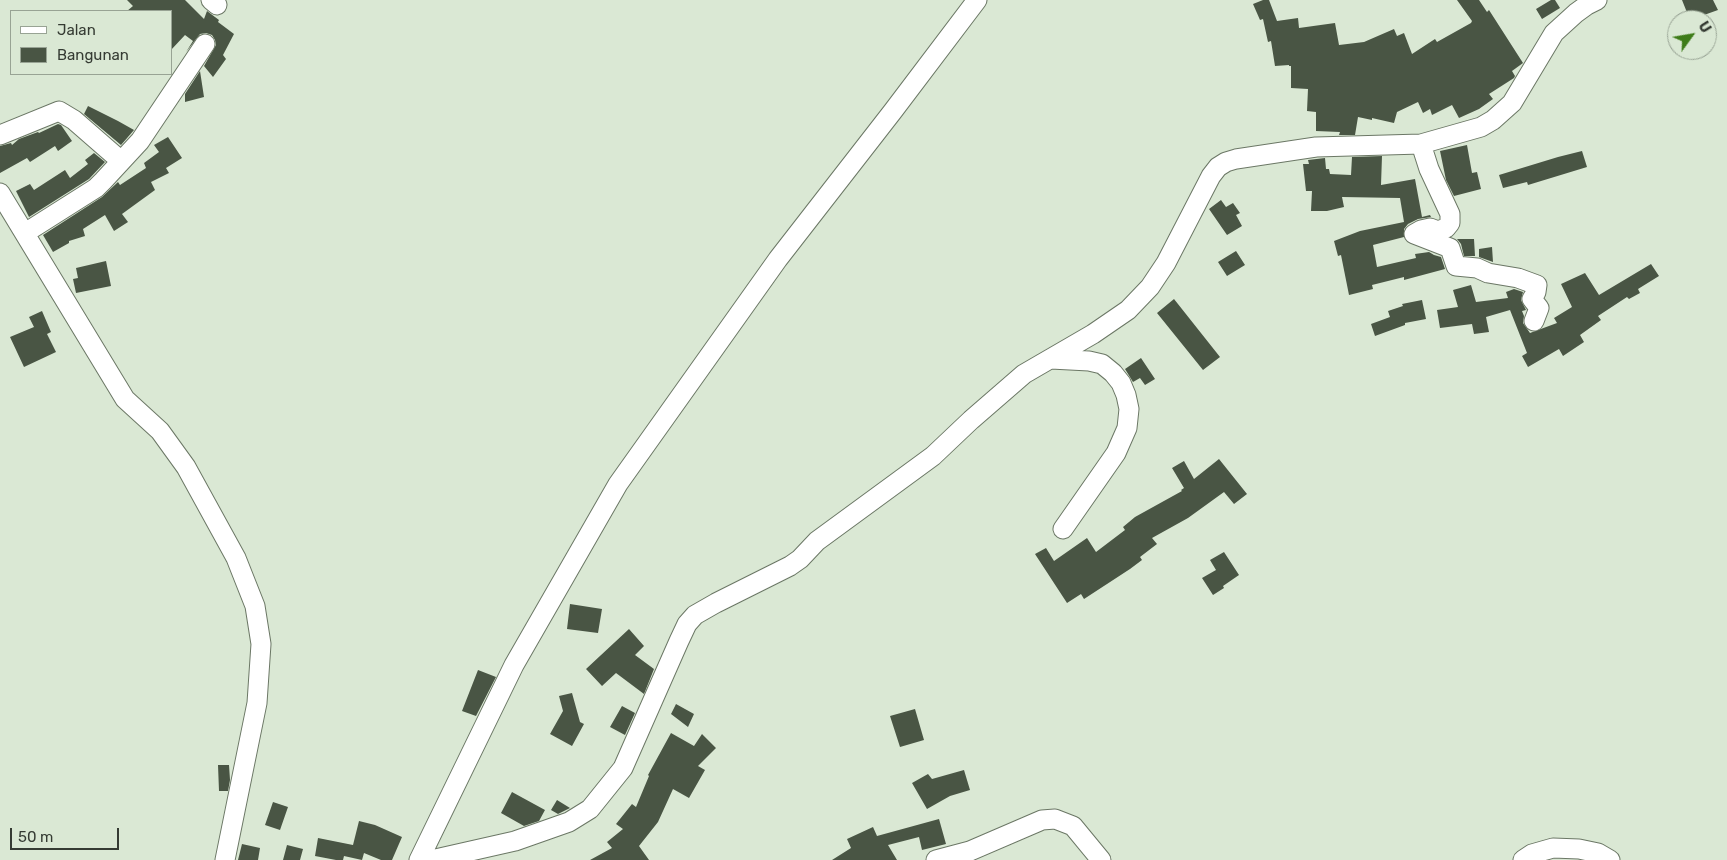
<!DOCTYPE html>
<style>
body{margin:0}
#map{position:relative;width:1727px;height:860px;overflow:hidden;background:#dae8d4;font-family:Rubik,sans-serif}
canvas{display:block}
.legend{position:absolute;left:10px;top:10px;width:162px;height:65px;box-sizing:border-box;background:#dae8d4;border:1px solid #98a394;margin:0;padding:6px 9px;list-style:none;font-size:15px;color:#353b33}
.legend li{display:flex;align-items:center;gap:10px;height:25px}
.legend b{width:25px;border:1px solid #98a394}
.north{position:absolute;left:1667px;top:10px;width:50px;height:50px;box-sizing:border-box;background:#dae8d4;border:1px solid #98a394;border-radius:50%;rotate:58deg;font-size:14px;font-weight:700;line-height:20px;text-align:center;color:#353b33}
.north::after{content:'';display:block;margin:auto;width:18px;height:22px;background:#3e7c19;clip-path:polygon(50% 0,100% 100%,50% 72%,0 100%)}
.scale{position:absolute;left:10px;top:828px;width:109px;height:22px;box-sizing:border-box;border:2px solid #353b33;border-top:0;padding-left:6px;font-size:15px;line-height:18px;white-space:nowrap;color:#353b33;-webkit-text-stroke:4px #dae8d4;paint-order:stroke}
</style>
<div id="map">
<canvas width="1727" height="860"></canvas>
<ul class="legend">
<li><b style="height:6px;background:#fff"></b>Jalan</li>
<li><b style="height:14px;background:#495544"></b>Bangunan</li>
</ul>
<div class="north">U</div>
<div class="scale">50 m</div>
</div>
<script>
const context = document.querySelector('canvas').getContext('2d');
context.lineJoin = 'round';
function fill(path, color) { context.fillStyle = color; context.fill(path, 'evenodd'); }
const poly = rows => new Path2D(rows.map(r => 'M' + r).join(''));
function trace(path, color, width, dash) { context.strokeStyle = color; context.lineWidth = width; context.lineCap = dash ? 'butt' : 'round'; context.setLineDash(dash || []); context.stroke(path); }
const building = poly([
 [127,0,185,0,204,19,207,11,219,20,218,22,234,34,223,55,226,59,213,77,204,66,216,45,215,40,212,35,206,33,200,34,186,52,193,41,185,35,171,50,171,11,127,11,133,6],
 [1263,0,1269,0,1277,21,1298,18,1299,28,1335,23,1339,45,1364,42,1394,29,1397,36,1404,33,1412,54,1435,39,1437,42,1471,23,1472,21,1457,0,1479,0,1487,12,1489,10,1523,63,1512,71,1515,76,1514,78,1489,94,1493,99,1479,109,1459,118,1452,105,1432,115,1430,109,1423,113,1418,102,1397,112,1394,123,1372,118,1372,120,1358,117,1355,135,1339,135,1340,132,1316,131,1316,112,1307,111,1308,89,1291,88,1291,66,1289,66,1289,65,1275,66,1271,41,1268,42,1263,19,1260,20,1253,4],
 [1551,0,1555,0,1560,8,1542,19,1536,9],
 [1682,0,1713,0,1718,10,1690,20],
 [200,71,204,97,185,102,185,94],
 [88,106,118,121,134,130,121,145,84,114],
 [58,124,61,125,72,141,58,151,55,146,30,162,27,158,0,173,0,146,11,143,12,145,19,139,38,132,39,133],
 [168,137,182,158,166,168,169,173,151,182,155,190,122,214,128,222,114,231,105,215,83,229,85,236,69,241,69,243,53,252,43,235,102,197,118,182,120,185,146,168,144,163,159,152,154,145],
 [1467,145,1472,173,1477,172,1481,189,1454,196,1446,180,1440,151],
 [1582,151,1587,167,1528,185,1527,182,1503,188,1499,175,1558,157],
 [94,153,105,162,89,179,29,217,16,191,30,184,34,190,65,170,70,178,88,164,85,160],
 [1382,156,1381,185,1415,179,1422,217,1430,215,1431,217,1418,219,1408,224,1404,229,1404,237,1373,245,1377,267,1416,258,1415,254,1429,252,1434,255,1441,257,1445,269,1404,280,1404,277,1372,285,1373,289,1349,295,1341,255,1338,256,1334,241,1360,231,1404,222,1400,198,1342,197,1344,207,1327,211,1311,211,1312,191,1306,191,1303,164,1309,164,1308,160,1325,158,1326,169,1329,169,1330,174,1351,175,1352,157],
 [1221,200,1226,207,1233,203,1240,213,1236,215,1242,226,1227,235,1209,209],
 [1457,239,1474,239,1475,256,1464,256,1461,244],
 [1492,247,1493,262,1479,257,1479,249],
 [1236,251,1245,265,1227,276,1218,262],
 [106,261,111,286,76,293,73,279,78,278,76,268],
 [1651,264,1659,276,1638,289,1640,293,1629,299,1627,297,1598,316,1601,320,1580,335,1584,342,1563,356,1559,349,1528,367,1522,356,1527,353,1510,310,1486,317,1489,332,1474,334,1472,324,1440,328,1437,310,1458,307,1453,290,1471,285,1476,302,1508,298,1506,292,1514,289,1523,292,1521,300,1526,310,1522,311,1524,316,1523,323,1530,333,1557,323,1554,318,1572,307,1561,284,1585,273,1599,295],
 [1174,299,1220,357,1203,370,1157,313],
 [1422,300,1426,319,1405,323,1405,325,1375,336,1371,324,1390,317,1388,311,1403,306,1402,304],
 [42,311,51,332,47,334,56,352,24,367,10,337,34,327,29,317],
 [1141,358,1155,379,1145,385,1140,378,1133,382,1125,369],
 [1219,459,1247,494,1234,504,1224,492,1188,518,1152,538,1157,544,1140,557,1142,560,1130,569,1084,599,1081,594,1067,603,1035,554,1046,548,1054,561,1087,538,1096,552,1125,530,1123,527,1135,517,1182,491,1181,490,1184,488,1172,468,1184,461,1194,479],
 [1224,552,1239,575,1223,586,1224,588,1213,595,1202,578,1216,570,1210,560],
 [570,604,602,609,598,633,567,629],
 [629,629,644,646,635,655,654,669,644,694,616,673,602,686,586,669],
 [478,670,496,677,476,716,462,711],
 [572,693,580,722,584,724,572,746,550,734,563,711,559,696],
 [676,704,694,714,688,727,671,714],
 [622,706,635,713,625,735,610,727],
 [915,709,924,740,900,747,890,716],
 [671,733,694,746,702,734,716,748,698,766,705,770,689,798,673,789,658,822,639,846,649,860,590,860,612,848,607,842,623,829,616,824,632,804,636,807,649,776,648,775],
 [218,765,229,765,230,780,228,791,219,791],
 [964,770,970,790,950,796,927,809,912,783,928,774,932,779],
 [512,792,545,810,539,821,524,826,501,813],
 [557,800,570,808,558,814,551,810],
 [273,802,288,807,280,830,265,825],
 [939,819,946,844,922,850,919,837,888,845,897,860,832,860,851,848,847,839,873,827,877,836],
 [359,821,375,825,402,837,392,860,381,860,364,853,362,860,344,856,343,860,336,860,315,856,318,838,353,845],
 [242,844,260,848,258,860,238,860],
 [287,845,303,849,300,860,283,860]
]);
const minor = poly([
 [211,0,217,5],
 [0,135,59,111,74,120,121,161],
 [1421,144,1429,169,1450,214,1450,223,1446,228,1438,231,1430,228,1421,230,1414,234,1450,248,1456,266,1477,268,1488,273,1518,278,1537,285,1536,292,1532,299,1539,308,1534,321],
 [0,193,125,399,160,431,186,467,236,558,255,606,261,644,257,703,225,860],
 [25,233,96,188,103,181,140,141,205,44],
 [1051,359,1089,361,1102,364,1113,373,1121,383,1126,395,1129,409,1127,428,1116,453,1063,529],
 [419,860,514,665,618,484,778,259,893,111,977,0],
 [431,860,515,841,569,822,590,809,623,768,679,641,687,624,695,615,716,603,790,566,800,559,817,541,933,456,971,420,1024,374,1093,334,1128,310,1150,287,1166,263,1211,176,1218,167,1226,162,1236,159,1316,147,1421,144,1481,127,1493,120,1512,103,1554,33,1576,13,1587,5,1597,0],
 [936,860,970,851,1042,820,1055,819,1073,826,1101,860],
 [1523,860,1532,854,1553,848,1579,849,1598,853,1610,860]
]);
fill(building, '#495544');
trace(minor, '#6b7765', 21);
trace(minor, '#fff', 19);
</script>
